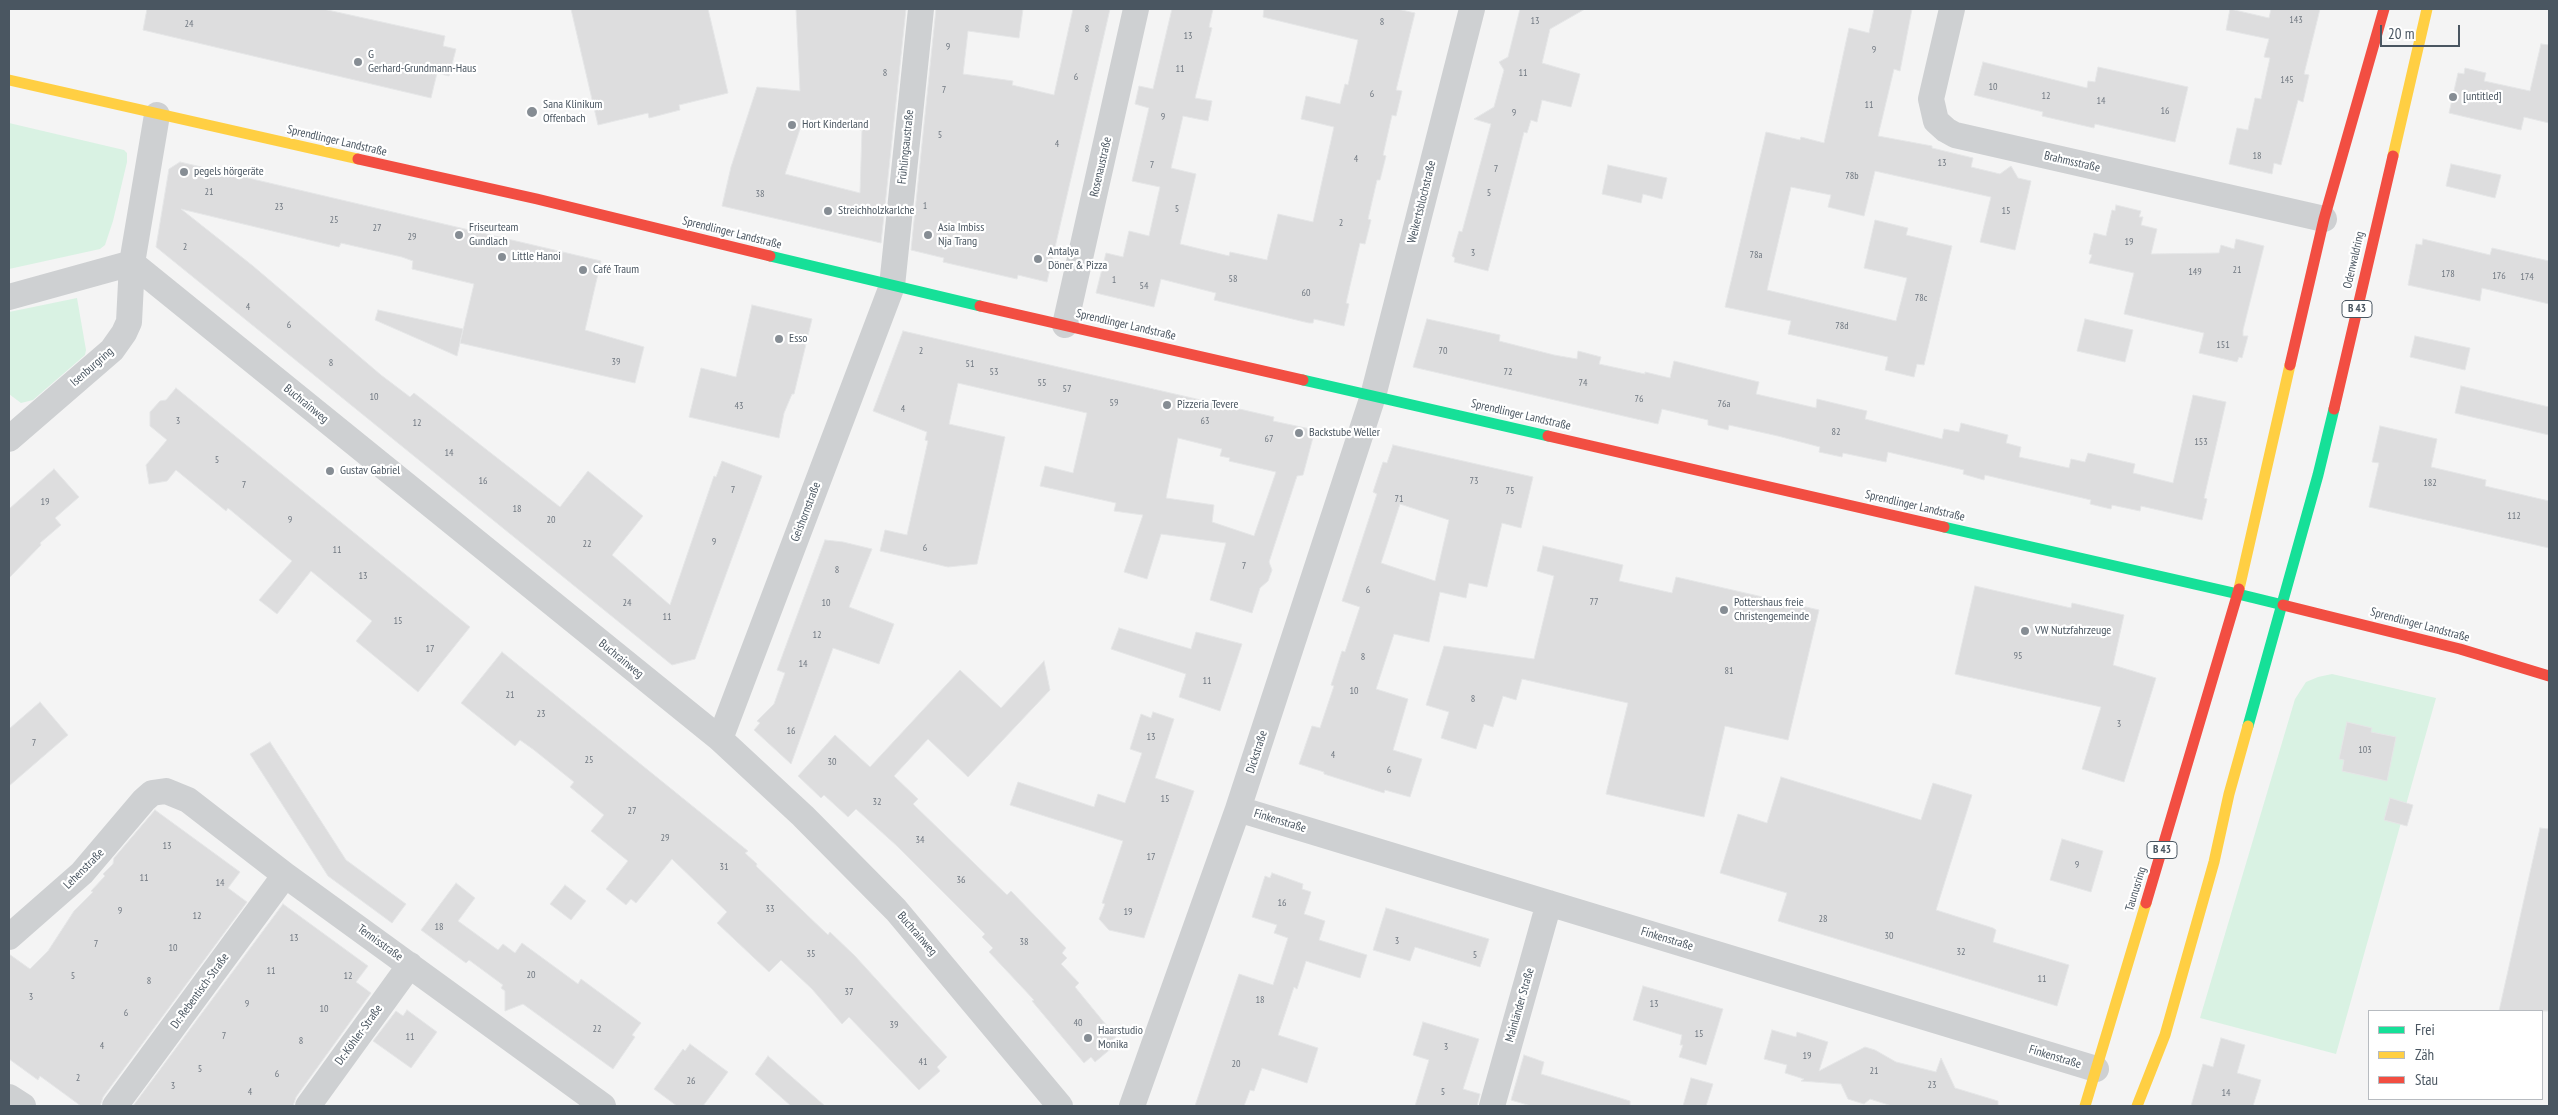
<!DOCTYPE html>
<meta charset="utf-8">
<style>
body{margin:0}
#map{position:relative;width:2558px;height:1115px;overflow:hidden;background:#f4f4f4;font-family:"PT Sans Narrow",sans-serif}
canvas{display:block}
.frame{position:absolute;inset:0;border:10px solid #4a5661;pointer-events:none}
.legend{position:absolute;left:2368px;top:1010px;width:175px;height:90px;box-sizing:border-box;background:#fff;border:1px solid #b7bbc0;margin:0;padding:6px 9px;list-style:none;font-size:15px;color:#4a5661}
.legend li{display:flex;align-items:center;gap:10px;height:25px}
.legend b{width:25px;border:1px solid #b7bbc0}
.scale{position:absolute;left:2380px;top:25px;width:80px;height:22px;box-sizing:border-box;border:2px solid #4a5661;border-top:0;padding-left:6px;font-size:15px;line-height:18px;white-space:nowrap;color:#4a5661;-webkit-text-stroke:4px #fff;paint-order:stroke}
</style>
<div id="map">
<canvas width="2558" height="1115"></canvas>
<div class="frame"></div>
<ul class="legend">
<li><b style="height:6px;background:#16e098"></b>Frei</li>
<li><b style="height:6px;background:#ffcf43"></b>Zäh</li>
<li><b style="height:6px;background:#f24e42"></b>Stau</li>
</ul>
<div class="scale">20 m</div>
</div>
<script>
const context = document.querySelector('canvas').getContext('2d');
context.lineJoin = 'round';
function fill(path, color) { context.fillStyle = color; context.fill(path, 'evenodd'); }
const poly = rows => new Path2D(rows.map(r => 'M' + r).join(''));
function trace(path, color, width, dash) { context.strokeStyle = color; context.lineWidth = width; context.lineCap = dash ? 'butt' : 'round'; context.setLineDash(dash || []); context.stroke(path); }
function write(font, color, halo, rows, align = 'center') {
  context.font = font + ' "PT Sans Narrow",sans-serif'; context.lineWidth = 4.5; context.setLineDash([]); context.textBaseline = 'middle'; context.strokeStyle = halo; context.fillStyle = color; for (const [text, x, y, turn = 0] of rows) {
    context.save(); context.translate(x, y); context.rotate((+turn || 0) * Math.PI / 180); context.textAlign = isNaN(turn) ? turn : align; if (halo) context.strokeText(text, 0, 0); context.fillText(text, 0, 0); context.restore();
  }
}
const green = poly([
 [9,123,124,150,127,153,127,162,113,221,105,245,100,249,9,269],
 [77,298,86,350,85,355,33,400,21,403,9,394,9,312],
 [2332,674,2436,698,2336,1054,2200,1018,2295,699,2306,682,2318,677]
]);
const building = poly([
 [147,9,323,9,445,36,443,46,456,49,449,76,437,73,431,98,143,30,147,9],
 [571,9,708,9,728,93,679,105,680,110,649,118,648,113,598,125,571,9],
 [796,9,906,9,881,243,722,206,731,167,757,87,800,91,796,9],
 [802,123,847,126,847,128,862,130,860,193,785,174,802,123],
 [936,9,1023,9,1019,38,968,31,963,74,1013,81,1012,85,1054,95,1073,9,1110,9,1047,282,1018,275,1017,279,943,262,944,258,911,250,936,9],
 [1172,9,1213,9,1209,27,1212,28,1195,98,1212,101,1208,121,1183,116,1171,168,1196,174,1180,244,1229,256,1230,252,1267,260,1278,214,1313,222,1334,127,1301,119,1306,96,1340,104,1345,84,1348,85,1358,40,1263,17,1264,9,1397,9,1415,13,1396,90,1402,91,1396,116,1392,115,1383,155,1386,156,1380,180,1377,180,1368,219,1371,220,1365,244,1360,243,1346,303,1349,304,1344,326,1314,319,1313,323,1309,323,1214,300,1216,293,1161,279,1154,307,1096,293,1106,253,1123,257,1129,231,1149,236,1160,187,1132,181,1149,108,1135,104,1139,86,1153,89,1172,9],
 [1520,9,1585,9,1550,29,1542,63,1580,74,1571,107,1542,100,1537,122,1531,120,1527,133,1524,132,1488,271,1454,262,1455,258,1452,256,1459,231,1462,232,1491,124,1474,119,1494,107,1504,70,1499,62,1508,57,1520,9],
 [1874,9,1912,9,1900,71,1894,69,1878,136,1932,146,1932,148,1973,158,1971,167,2000,174,2011,166,2018,178,2031,181,2015,250,1980,242,1991,197,1875,171,1864,216,1828,207,1831,195,1791,187,1767,290,1896,321,1907,278,1864,268,1875,220,1908,228,1906,235,1952,246,1924,365,1917,364,1914,377,1885,370,1888,357,1788,334,1791,321,1725,307,1766,132,1800,140,1801,137,1824,143,1849,28,1869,33,1874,9],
 [2230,9,2269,18,2271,9,2320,9,2304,74,2309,75,2303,102,2298,100,2281,165,2274,163,2272,174,2229,164,2237,128,2248,130,2255,98,2261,99,2270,58,2264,57,2269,39,2226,30,2230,9],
 [2541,44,2549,45,2549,123,2524,117,2521,130,2449,113,2458,73,2464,74,2465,68,2486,73,2484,81,2530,91,2541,44],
 [1983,62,2087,88,2088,81,2095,82,2098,67,2188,87,2175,142,2095,124,2094,128,2042,116,2043,112,1974,95,1983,62],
 [180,162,601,261,585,330,644,347,635,383,460,343,474,284,412,269,413,261,402,257,341,243,339,247,181,209,253,266,381,375,410,397,414,393,560,507,588,471,643,516,612,555,670,605,714,476,716,477,722,461,762,476,695,659,672,665,156,247,169,169,180,162],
 [2451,164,2501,175,2495,198,2446,186,2451,164],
 [1608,165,1667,178,1662,199,1643,194,1641,203,1602,194,1608,165],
 [2116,205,2141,211,2139,217,2143,217,2141,225,2157,229,2151,254,2219,253,2221,245,2234,249,2236,239,2264,246,2243,330,2243,336,2248,336,2242,358,2239,357,2237,362,2199,353,2204,333,2124,314,2134,273,2089,263,2092,255,2089,254,2094,233,2106,236,2112,210,2115,211,2116,205],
 [2423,239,2490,255,2492,248,2549,261,2549,304,2482,288,2480,301,2408,285,2416,244,2422,245,2423,239],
 [752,305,812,319,794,394,792,394,784,413,779,438,689,417,701,368,736,377,752,305],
 [378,310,463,329,457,356,375,320,378,310],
 [1427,319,1500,335,1499,341,1554,355,1577,359,1578,351,1601,357,1599,364,1645,374,1645,372,1670,378,1674,361,1759,382,1756,394,1816,408,1817,399,1867,411,1865,419,1942,439,1944,429,1959,432,1961,423,2008,435,2006,443,2021,447,2019,457,2069,468,2071,459,2085,462,2088,453,2135,464,2133,473,2173,483,2193,395,2226,402,2204,498,2207,499,2202,520,2141,506,2140,511,2112,505,2111,509,2090,504,2091,500,1985,475,1984,480,1963,474,1964,470,1888,452,1886,462,1843,453,1842,457,1819,452,1820,447,1778,436,1729,425,1728,430,1708,425,1708,420,1662,409,1658,424,1413,367,1427,319],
 [2085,319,2133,330,2125,362,2077,351,2085,319],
 [903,331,1274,417,1273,421,1315,430,1303,475,1297,476,1269,562,1272,570,1268,581,1260,588,1252,613,1210,600,1226,543,1161,534,1147,579,1124,572,1143,515,1114,511,1116,503,1040,486,1045,466,1073,473,1087,413,958,383,949,424,1005,437,977,564,948,567,880,551,885,530,907,535,928,441,925,440,927,432,873,411,903,331],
 [1178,438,1222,449,1220,456,1230,458,1229,461,1276,472,1254,536,1212,522,1214,505,1166,498,1178,438],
 [2415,336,2470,348,2465,370,2410,357,2415,336],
 [2461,386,2549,407,2549,435,2455,413,2461,386],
 [176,388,470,627,418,692,356,641,372,621,311,571,277,614,259,600,292,561,228,508,226,511,176,470,167,481,149,484,146,465,167,440,150,426,150,412,160,401,166,400,176,388],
 [2380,426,2437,439,2431,467,2486,480,2485,486,2549,501,2549,548,2369,507,2379,463,2372,462,2380,426],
 [1393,445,1533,477,1521,528,1502,523,1487,587,1469,583,1466,598,1440,592,1429,642,1394,634,1376,689,1408,699,1393,750,1422,759,1410,797,1385,790,1384,793,1324,774,1324,772,1299,764,1312,726,1320,728,1334,686,1331,685,1342,651,1345,652,1360,607,1342,601,1377,494,1373,492,1383,462,1387,463,1393,445],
 [1400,504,1449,520,1435,581,1381,563,1400,504],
 [54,469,79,497,55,518,61,525,40,543,41,545,9,578,9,509,54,469],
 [825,540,843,542,872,549,849,607,894,624,879,664,833,648,791,764,754,730,760,723,757,721,774,704,785,673,777,670,825,540],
 [1543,546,1623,565,1619,581,1672,593,1676,577,1819,610,1788,740,1725,726,1704,817,1606,794,1628,703,1522,679,1516,700,1503,696,1493,727,1484,724,1476,749,1441,738,1449,712,1426,705,1444,646,1534,659,1554,576,1537,571,1543,546],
 [1975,586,2071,608,2072,603,2124,615,2113,665,2156,678,2124,782,2082,769,2101,707,1955,674,1975,586],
 [1119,628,1191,649,1196,632,1242,644,1220,711,1179,697,1186,674,1111,649,1119,628],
 [502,652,748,851,745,853,757,864,756,866,828,935,830,932,855,956,947,1057,937,1067,940,1071,919,1090,849,1017,842,1024,812,989,781,960,769,972,717,923,727,912,672,859,636,903,631,899,626,905,606,889,628,861,591,831,604,815,570,787,574,782,534,750,520,740,515,746,461,703,502,652],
 [1044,661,1050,690,968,777,928,739,894,776,918,799,913,804,1007,895,1011,891,1066,948,1062,953,1067,958,1061,964,1079,983,1075,987,1116,1037,1109,1042,1113,1047,1095,1062,1091,1057,1084,1063,1032,1001,1034,1000,989,952,993,948,982,937,985,934,897,846,856,809,848,817,824,795,821,798,798,776,835,735,870,767,960,670,1001,708,1044,661],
 [40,702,68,735,9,786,9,729,40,702],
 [1153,712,1174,719,1155,778,1194,791,1144,938,1109,930,1099,919,1105,904,1102,903,1123,841,1010,805,1018,782,1094,807,1098,794,1125,803,1142,753,1130,749,1141,714,1151,718,1153,712],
 [2347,722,2372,728,2371,732,2396,737,2387,781,2342,771,2344,760,2339,759,2347,722],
 [270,742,346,860,406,904,392,923,328,876,250,754,270,742],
 [1781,777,1921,820,1933,783,1972,795,1936,910,1993,928,1996,930,1993,942,2069,965,2057,1006,1778,921,1787,893,1720,873,1738,814,1767,823,1781,777],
 [2390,798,2413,805,2407,826,2384,820,2390,798],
 [155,810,240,872,228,888,247,902,103,1097,100,1106,81,1106,40,1076,38,1080,9,1059,9,954,30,969,48,951,74,911,93,892,91,891,105,876,103,874,113,864,114,858,155,810],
 [2540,828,2549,829,2549,1011,2499,1011,2540,828],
 [2062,839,2103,851,2091,892,2050,880,2062,839],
 [1272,873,1303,884,1302,889,1311,892,1304,914,1325,921,1319,940,1367,955,1360,978,1306,961,1297,989,1294,987,1278,1035,1318,1048,1307,1083,1262,1068,1254,1091,1250,1090,1244,1106,1195,1106,1239,974,1273,985,1288,938,1274,933,1277,925,1252,917,1265,876,1270,878,1272,873],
 [456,883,475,898,458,921,498,950,503,944,515,953,522,943,578,984,581,979,641,1023,632,1035,635,1037,613,1069,523,1004,505,1011,505,991,501,988,503,985,469,960,466,963,421,930,456,883],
 [565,885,586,901,571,920,550,904,565,885],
 [283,904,368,966,356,982,371,993,296,1097,293,1106,133,1106,283,904],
 [1386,908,1489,939,1480,967,1415,947,1410,961,1373,950,1386,908],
 [1643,986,1723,1009,1706,1065,1679,1057,1683,1045,1680,1045,1682,1035,1633,1020,1643,986],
 [407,1010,437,1032,411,1068,373,1041,396,1011,403,1016,407,1010],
 [1423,1022,1479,1039,1463,1089,1480,1094,1477,1106,1415,1106,1429,1060,1413,1055,1423,1022],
 [1772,1030,1796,1037,1797,1032,1828,1042,1819,1071,1865,1047,1875,1050,1896,1062,1936,1072,1941,1058,1955,1088,1998,1101,1998,1106,1892,1106,1870,1099,1864,1104,1848,1099,1841,1084,1801,1081,1804,1079,1785,1073,1787,1065,1764,1059,1772,1030],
 [2221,1038,2245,1045,2237,1073,2261,1080,2253,1106,2191,1106,2203,1064,2213,1067,2221,1038],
 [690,1044,728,1072,703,1106,677,1106,654,1089,683,1049,685,1051,690,1044],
 [1524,1055,1544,1062,1541,1074,1630,1101,1630,1106,1531,1106,1511,1100,1524,1055],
 [768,1056,825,1106,791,1106,755,1074,768,1056],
 [1691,1078,1713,1084,1706,1106,1683,1106,1691,1078]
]);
const street = poly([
 [1952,9,1931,99,1936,121,1946,130,1955,135,2324,219],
 [9,297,132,263,720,739,803,816,896,910,1060,1106],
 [1065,325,1136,9],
 [9,439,112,350,124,333,129,322,132,263,157,115],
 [720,739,892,286,921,9],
 [1238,809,2096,1069],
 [9,937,82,873,144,800,152,793,166,791,188,800,285,875,603,1106],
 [9,1097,23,1106],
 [115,1106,285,875],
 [308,1106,410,965],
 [1132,1106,1238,809,1373,396,1472,9],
 [1492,1106,1549,903]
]);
const fast = poly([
 [770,256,980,306],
 [1303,380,1548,436],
 [1944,527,2238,594],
 [2238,594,2283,605],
 [2248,726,2318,475,2334,409]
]);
const slow = poly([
 [9,80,358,159],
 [2393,156,2427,9],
 [2239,589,2290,365],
 [2085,1106,2146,903],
 [2137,1106,2165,1035,2214,862,2229,794,2248,726]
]);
const jam = poly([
 [358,159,537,199,770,256],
 [980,306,1303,380],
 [2290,365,2324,219,2384,9],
 [2334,409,2393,156],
 [1548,436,1944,527],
 [2283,605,2460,649,2549,676],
 [2146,903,2239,589]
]);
const markers = [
 [358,62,5,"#868d94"],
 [2453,97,5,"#868d94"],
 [532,112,6,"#868d94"],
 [792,125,5,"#868d94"],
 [184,172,5,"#868d94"],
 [828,211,5,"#868d94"],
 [459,235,5,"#868d94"],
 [928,235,5,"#868d94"],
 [502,257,5,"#868d94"],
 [1038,259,5,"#868d94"],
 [583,270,5,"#868d94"],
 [779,339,5,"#868d94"],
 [1167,405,5,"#868d94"],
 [1299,433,5,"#868d94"],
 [330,471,5,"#868d94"],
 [1724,610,5,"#868d94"],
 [2025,631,5,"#868d94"],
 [1088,1038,5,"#868d94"]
];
const numberNames = [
 ["143",2296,20],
 ["13",1535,21],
 ["8",1382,22],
 ["24",189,24],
 ["8",1087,29],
 ["13",1188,36],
 ["9",948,47],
 ["9",1874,50],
 ["11",1180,69],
 ["8",885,73],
 ["11",1523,73],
 ["6",1076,77],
 ["145",2287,80],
 ["10",1993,87],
 ["7",944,90],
 ["6",1372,94],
 ["12",2046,96],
 ["14",2101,101],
 ["11",1869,105],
 ["16",2165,111],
 ["9",1514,113],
 ["9",1163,117],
 ["5",940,135],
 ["4",1057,144],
 ["18",2257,156],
 ["4",1356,159],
 ["13",1942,163],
 ["7",1152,165],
 ["7",1496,169],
 ["78b",1852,176],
 ["21",209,192],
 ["5",1489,193],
 ["38",760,194],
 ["1",925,206],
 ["23",279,207],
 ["5",1177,209],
 ["15",2006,211],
 ["25",334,220],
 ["2",1341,223],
 ["27",377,228],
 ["29",412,237],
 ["19",2129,242],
 ["2",185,247],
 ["3",1473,253],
 ["78a",1756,255],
 ["21",2237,270],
 ["149",2195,272],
 ["178",2448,274],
 ["176",2499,276],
 ["174",2527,277],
 ["58",1233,279],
 ["1",1114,280],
 ["54",1144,286],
 ["60",1306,293],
 ["78c",1921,298],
 ["4",248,307],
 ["6",289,325],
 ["78d",1842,326],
 ["151",2223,345],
 ["2",921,351],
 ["70",1443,351],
 ["39",616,362],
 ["8",331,363],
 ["51",970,364],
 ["53",994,372],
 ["72",1508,372],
 ["55",1042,383],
 ["74",1583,383],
 ["57",1067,389],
 ["10",374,397],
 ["76",1639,399],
 ["59",1114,403],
 ["76a",1724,404],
 ["43",739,406],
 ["4",903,409],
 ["3",178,421],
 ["63",1205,421],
 ["12",417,423],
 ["82",1836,432],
 ["67",1269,439],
 ["153",2201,442],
 ["14",449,453],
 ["5",217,460],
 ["16",483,481],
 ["73",1474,481],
 ["182",2430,483],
 ["7",244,485],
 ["7",733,490],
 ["75",1510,491],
 ["71",1399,499],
 ["19",45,502],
 ["18",517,509],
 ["112",2514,516],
 ["9",290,520],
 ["20",551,520],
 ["9",714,542],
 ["22",587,544],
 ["6",925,548],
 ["11",337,550],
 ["7",1244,566],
 ["8",837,570],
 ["13",363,576],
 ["6",1368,590],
 ["77",1594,602],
 ["24",627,603],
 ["10",826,603],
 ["11",667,617],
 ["15",398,621],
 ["12",817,635],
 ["17",430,649],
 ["95",2018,656],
 ["8",1363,657],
 ["14",803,664],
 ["81",1729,671],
 ["11",1207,681],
 ["10",1354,691],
 ["21",510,695],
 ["8",1473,699],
 ["23",541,714],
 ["3",2119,724],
 ["16",791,731],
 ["13",1151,737],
 ["7",34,743],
 ["103",2365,750],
 ["4",1333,755],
 ["25",589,760],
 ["30",832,762],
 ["6",1389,770],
 ["15",1165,799],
 ["32",877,802],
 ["27",632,811],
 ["29",665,838],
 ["34",920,840],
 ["13",167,846],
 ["17",1151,857],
 ["9",2077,865],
 ["31",724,867],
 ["11",144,878],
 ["36",961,880],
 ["14",220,883],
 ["16",1282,903],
 ["33",770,909],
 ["9",120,911],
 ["19",1128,912],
 ["12",197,916],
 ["28",1823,919],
 ["18",439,927],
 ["30",1889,936],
 ["13",294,938],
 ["3",1397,941],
 ["38",1024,942],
 ["7",96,944],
 ["10",173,948],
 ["32",1961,952],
 ["35",811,954],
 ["5",1475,955],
 ["11",271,971],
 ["20",531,975],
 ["5",73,976],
 ["12",348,976],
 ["11",2042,979],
 ["8",149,981],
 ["37",849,992],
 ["3",31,997],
 ["18",1260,1000],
 ["9",247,1004],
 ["13",1654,1004],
 ["10",324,1009],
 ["6",126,1013],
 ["40",1078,1023],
 ["39",894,1025],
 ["22",597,1029],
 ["15",1699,1034],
 ["7",224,1036],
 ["11",410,1037],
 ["8",301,1041],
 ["4",102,1046],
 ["3",1446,1047],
 ["19",1807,1056],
 ["41",923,1062],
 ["20",1236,1064],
 ["5",200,1069],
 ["21",1874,1071],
 ["6",277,1074],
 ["2",78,1078],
 ["26",691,1081],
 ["23",1932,1085],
 ["3",173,1086],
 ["4",250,1092],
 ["5",1443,1092],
 ["14",2226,1093]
];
const shields = [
 [2357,309,30],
 [2162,850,30]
];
const shieldNames = [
 ["B 43",2357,309],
 ["B 43",2162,850]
];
const poiNames = [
 ["G",368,55],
 ["Gerhard-Grundmann-Haus",368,69],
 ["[untitled]",2463,97],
 ["Sana Klinikum",543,105],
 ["Offenbach",543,119],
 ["Hort Kinderland",802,125],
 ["pegels hörgeräte",194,172],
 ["Streichholzkarlche",838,211],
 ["Friseurteam",469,228],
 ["Gundlach",469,242],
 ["Asia Imbiss",938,228],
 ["Nja Trang",938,242],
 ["Antalya",1048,252],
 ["Döner & Pizza",1048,266],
 ["Little Hanoi",512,257],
 ["Café Traum",593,270],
 ["Esso",789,339],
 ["Pizzeria Tevere",1177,405],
 ["Backstube Weller",1309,433],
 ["Gustav Gabriel",340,471],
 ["Pottershaus freie",1734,603],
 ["Christengemeinde",1734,617],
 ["VW Nutzfahrzeuge",2035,631],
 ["Haarstudio",1098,1031],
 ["Monika",1098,1045]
];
const streetNames = [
 ["Sprendlinger Landstraße",337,141,13],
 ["Frühlingsaustraße",906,147,-84],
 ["Brahmsstraße",2072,162,13],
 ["Rosenaustraße",1101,167,-77],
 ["Weikertsblochstraße",1422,202,-76],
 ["Sprendlinger Landstraße",732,233,14],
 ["Odenwaldring",2354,260,-77],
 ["Sprendlinger Landstraße",1126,325,13],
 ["Isenburgring",92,367,-41],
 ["Buchrainweg",306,404,39],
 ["Sprendlinger Landstraße",1521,415,13],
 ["Sprendlinger Landstraße",1915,506,13],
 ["Geishornstraße",806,512,-69],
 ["Sprendlinger Landstraße",2420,625,15],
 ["Buchrainweg",621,659,39],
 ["Dickstraße",1257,752,-72],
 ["Finkenstraße",1280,821,17],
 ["Lehenstraße",84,869,-45],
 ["Taunusring",2136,889,-73],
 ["Buchrainweg",917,934,49],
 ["Finkenstraße",1667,939,17],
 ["Tennisstraße",380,943,36],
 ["Dr.-Rebentisch-Straße",200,991,-54],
 ["Mainländer Straße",1520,1005,-74],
 ["Dr.-Köhler-Straße",359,1035,-54],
 ["Finkenstraße",2055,1057,17]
];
fill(green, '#d9f2e3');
fill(building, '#ddddde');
trace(building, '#e5e6e7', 1);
trace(street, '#ced0d2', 26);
trace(fast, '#16e098', 11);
trace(slow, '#ffcf43', 11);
trace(jam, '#f24e42', 11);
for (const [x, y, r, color] of markers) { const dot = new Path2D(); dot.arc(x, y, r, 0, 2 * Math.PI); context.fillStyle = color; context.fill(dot); trace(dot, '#fff', 2); }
write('10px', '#707881', null, numberNames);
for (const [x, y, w] of shields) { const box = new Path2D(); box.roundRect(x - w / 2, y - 8.5, w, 17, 4); context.fillStyle = '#fff'; context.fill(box); trace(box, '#4a5661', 1); }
write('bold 11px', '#4a5661', null, shieldNames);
write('12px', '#4a5661', '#fff', poiNames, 'left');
write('12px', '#4a5661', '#fff', streetNames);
</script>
